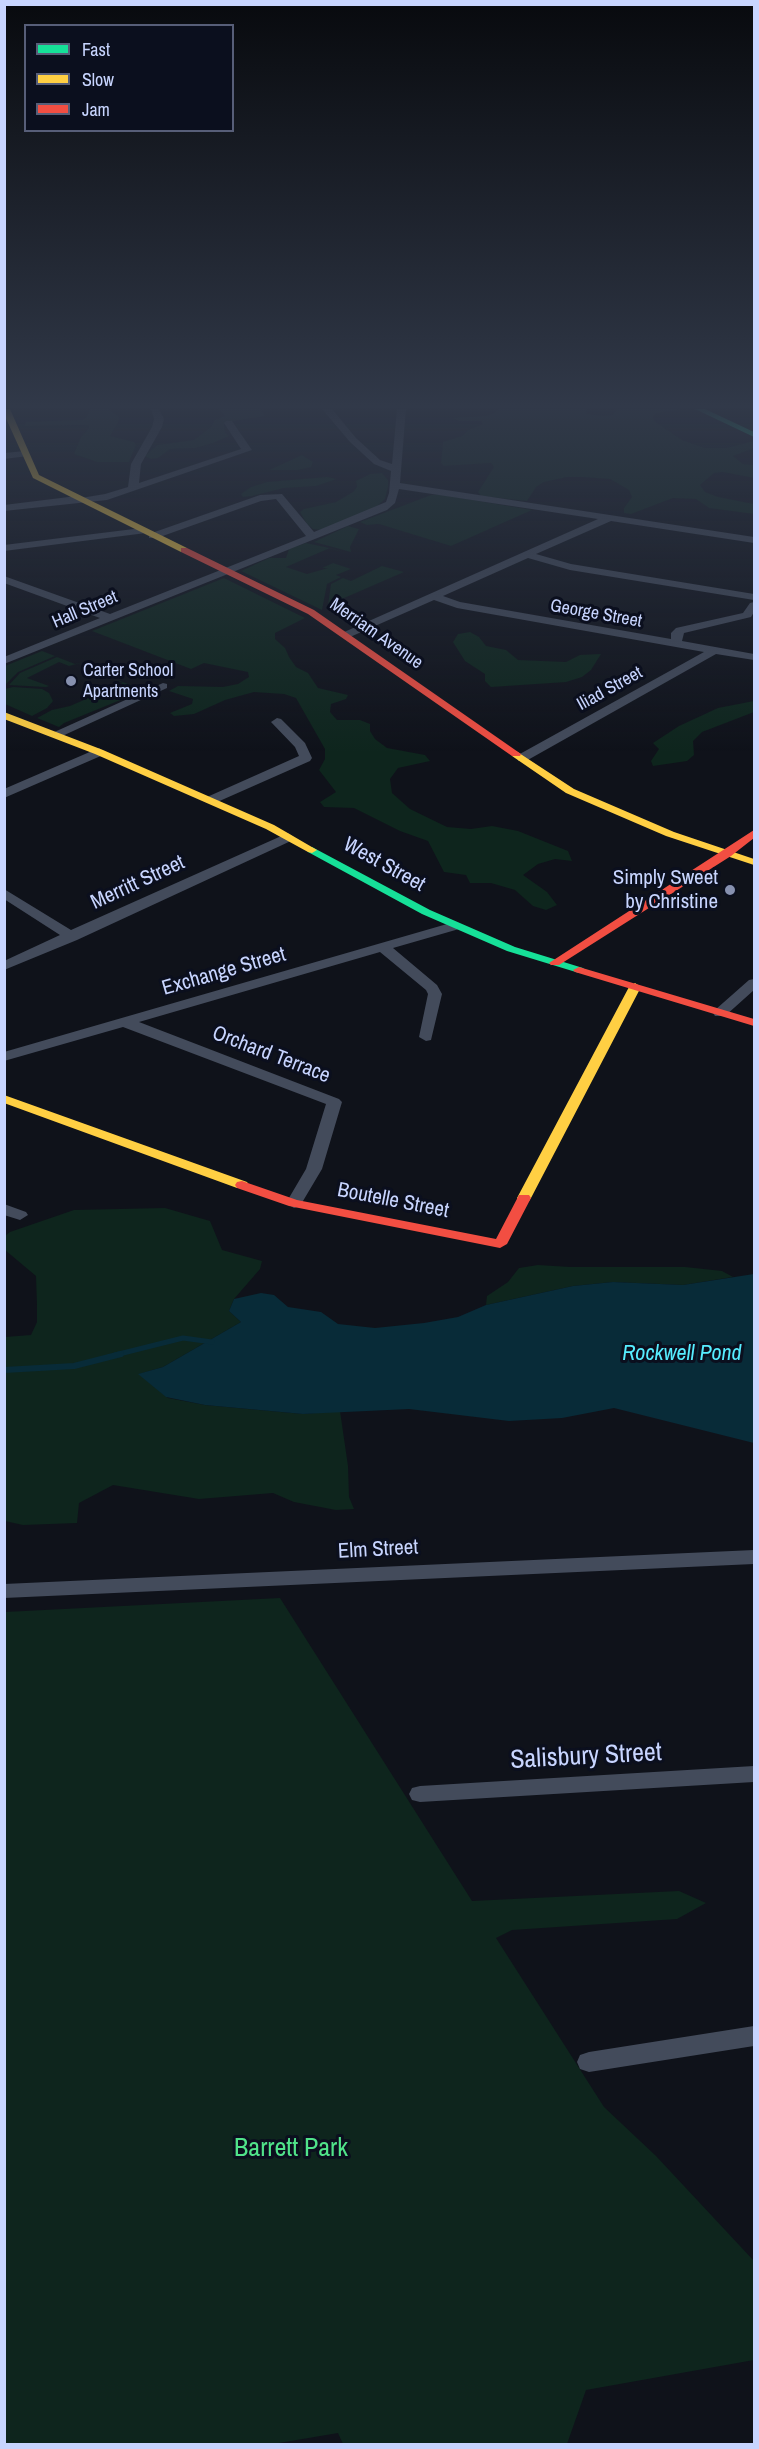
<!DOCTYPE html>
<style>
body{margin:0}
#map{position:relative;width:759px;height:2449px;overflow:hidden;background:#0f121a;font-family:"Archivo Narrow",sans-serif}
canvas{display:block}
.frame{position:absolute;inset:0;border:6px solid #c8d5ff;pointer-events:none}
.legend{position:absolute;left:24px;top:24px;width:210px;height:108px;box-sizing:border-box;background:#0b0f1e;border:2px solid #575e78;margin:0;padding:8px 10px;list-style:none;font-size:18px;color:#c8d5ff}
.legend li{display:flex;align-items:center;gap:12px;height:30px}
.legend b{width:30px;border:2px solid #575e78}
</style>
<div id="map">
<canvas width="759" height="2449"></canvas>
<div class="frame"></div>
<ul class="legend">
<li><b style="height:8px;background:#16e098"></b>Fast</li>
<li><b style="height:8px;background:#ffcf43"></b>Slow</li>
<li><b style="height:8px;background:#f24e42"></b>Jam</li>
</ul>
</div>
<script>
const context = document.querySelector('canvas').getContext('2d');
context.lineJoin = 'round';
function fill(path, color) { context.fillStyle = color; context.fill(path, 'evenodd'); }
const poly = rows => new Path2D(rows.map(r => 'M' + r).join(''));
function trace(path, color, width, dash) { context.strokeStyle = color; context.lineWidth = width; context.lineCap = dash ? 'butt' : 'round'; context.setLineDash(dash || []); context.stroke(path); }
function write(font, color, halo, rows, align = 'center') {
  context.font = font + ' "Archivo Narrow",sans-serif'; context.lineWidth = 6; context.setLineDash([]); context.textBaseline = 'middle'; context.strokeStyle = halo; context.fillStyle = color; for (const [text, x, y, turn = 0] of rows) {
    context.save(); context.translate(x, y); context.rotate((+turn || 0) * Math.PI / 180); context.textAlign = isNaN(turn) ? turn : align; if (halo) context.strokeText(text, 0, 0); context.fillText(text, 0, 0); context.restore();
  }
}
const green = poly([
 [90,409,109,409,119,417,118,423,110,436,134,442,136,445,129,462,97,462,74,454,81,437,89,428,88,425,24,426,26,422,82,420,87,417],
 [219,409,260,409,265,416,227,422,224,424,225,432,229,436,213,443,196,448,170,449,158,458,151,459,145,456,157,445,194,440,211,427,215,420,225,416],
 [498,409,587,409,586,414,603,416,613,415,617,409,681,409,656,413,653,416,654,421,682,440,705,448,726,448,754,441,754,448,733,456,743,464,754,465,754,478,723,472,714,473,700,485,705,492,718,497,754,504,754,514,709,508,696,499,673,498,631,514,624,513,624,508,632,497,629,490,610,479,583,477,567,477,544,482,536,487,527,501,481,496,478,492,494,467,491,463,444,466,441,463,443,442,462,436,468,430,483,424,481,421,459,421,453,418,486,416,495,413],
 [302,455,313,462,311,467,298,470,269,470],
 [382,473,388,480,388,487,385,499,375,508,321,530,313,529,307,524,300,512,304,509,336,502,353,492,357,487,356,481,370,474],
 [327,477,337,479,316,486,284,488,252,496,243,497,241,494,251,487,267,482],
 [431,495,443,495,532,510,451,546,379,524,367,525,360,522],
 [348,526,359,529,350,547,351,552,314,542],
 [306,543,325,547,347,553,330,548,286,567,307,574,328,568,322,568,333,563,351,569,336,575,341,577,327,584,322,610,241,571,269,558,286,558,289,549],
 [382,566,404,572,328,605,331,584,343,578,351,581],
 [224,578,305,618,275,633,275,639,285,648,289,657,296,667,308,673,318,688,348,695,346,699,331,704,330,712,337,720,360,720,370,724,370,731,375,739,387,748,425,755,430,761,398,768,390,779,392,793,410,809,447,827,471,829,492,826,518,831,568,851,572,861,555,859,538,864,523,875,547,892,557,905,546,910,533,906,515,890,491,883,470,883,466,875,444,872,428,841,400,831,354,808,324,807,320,802,336,792,319,770,325,759,325,749,296,698,284,694,254,692,225,700,194,714,174,716,170,713,192,704,193,699,169,691,178,686,223,687,238,684,249,677,248,672,204,663,191,669,92,631],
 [470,632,479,637,486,646,506,650,518,660,566,662,580,655,601,654,591,670,582,677,566,682,491,687,485,681,485,674,465,661,453,642,458,634],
 [42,651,55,656,18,672,5,685,5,666],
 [57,657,75,664,84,662,69,666,59,662,27,678,49,686,46,687,9,685,20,673],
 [114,679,145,690,64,723,59,727,37,718,52,710,70,706,123,683],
 [13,687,42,689,49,693,53,701,47,708,32,716,5,704,5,689],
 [754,701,754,712,702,732,693,741,694,755,687,761,653,766,651,761,659,749,653,743,679,726,718,708],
 [165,1208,210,1221,222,1250,262,1261,260,1269,234,1299,229,1311,241,1322,163,1367,139,1374,168,1398,205,1405,303,1414,340,1411,348,1466,349,1497,354,1509,336,1510,294,1502,273,1493,199,1499,113,1485,79,1503,77,1523,23,1525,5,1521,5,1337,31,1335,37,1322,37,1305,36,1276,5,1250,5,1236,10,1232,74,1210],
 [538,1265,570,1267,685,1267,722,1271,733,1277,683,1285,613,1282,573,1286,486,1305,487,1296,508,1282,519,1268],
 [280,1598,472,1901,679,1891,706,1903,677,1919,512,1930,496,1938,604,2107,656,2156,754,2261,754,2360,586,2390,567,2444,343,2444,338,2433,273,2444,5,2444,5,1612]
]);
const water = poly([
 [754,1274,754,1443,614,1408,562,1418,509,1421,409,1409,303,1414,205,1405,166,1397,138,1374,163,1367,241,1322,229,1311,234,1299,261,1293,274,1295,288,1307,321,1312,338,1324,375,1328,424,1323,458,1317,486,1305,573,1286,613,1282,683,1285]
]);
const streamFar1 = poly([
 [115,1355,183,1338,212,1342]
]);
const stream = poly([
 [4,1370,74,1366,121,1354]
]);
const street = poly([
 [151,409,159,409,164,419,162,427,141,464,139,483,241,449,224,423,226,421,232,421,252,450,107,500,4,511,4,505,77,496,81,498,105,494,128,487,131,464,152,427,154,419,151,409],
 [322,409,332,409,356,438,380,460,392,464,397,409,406,409,400,483,754,537,754,543,611,521,536,554,571,564,754,594,754,600,570,570,528,558,443,596,460,602,671,639,671,633,676,628,743,613,750,603,754,602,754,612,751,617,684,633,682,641,754,654,754,660,716,654,526,761,518,761,518,755,704,652,457,608,434,600,350,637,342,637,342,633,598,519,399,489,395,503,387,510,4,664,4,657,100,618,4,583,4,576,110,614,306,536,276,499,261,501,157,538,149,538,149,534,260,495,282,494,314,532,386,502,389,493,391,471,374,464,350,442,322,409],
 [25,451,28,452,28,456,4,459,4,453,25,451],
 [142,528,146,529,146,533,4,551,4,545,142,528],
 [163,683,167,684,167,688,60,737,56,738,50,734,163,683],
 [277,718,281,719,305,743,312,758,310,761,215,803,207,803,205,800,207,797,299,756,295,747,271,722,277,718],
 [99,748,105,752,103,755,4,798,4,789,99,748],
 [288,833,294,837,293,840,77,940,4,970,4,961,60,935,4,899,4,889,71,930,288,833],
 [454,922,459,923,461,926,459,929,393,948,437,985,442,994,431,1040,426,1041,419,1037,428,994,426,990,380,952,139,1022,339,1099,342,1102,322,1169,300,1206,294,1208,286,1203,306,1169,326,1104,123,1027,4,1061,4,1052,454,922],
 [754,979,754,990,725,1016,715,1016,713,1013,715,1010,749,980,754,979],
 [4,1204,26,1212,28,1215,20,1220,4,1215,4,1204],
 [754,1550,754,1564,4,1598,4,1584,754,1550],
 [754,1766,754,1782,420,1802,412,1800,409,1794,412,1788,420,1786,754,1766],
 [754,2026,754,2046,589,2072,580,2069,577,2062,580,2055,589,2052,754,2026]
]);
const fast = poly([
 [695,409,705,409,754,432,754,437,695,409],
 [312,847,430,910,515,947,583,968,585,970,579,973,507,951,422,914,308,852,307,850,312,847]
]);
const slow = poly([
 [4,409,10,409,39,475,187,548,187,552,181,552,33,478,4,414,4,409],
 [4,712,103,750,274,825,317,850,312,853,308,852,266,829,95,754,4,719,4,712],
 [516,751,574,789,674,832,754,859,754,865,666,836,566,793,512,756,512,752,516,751],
 [635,983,641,987,531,1198,529,1201,519,1201,517,1198,629,987,635,983],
 [4,1095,247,1182,249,1185,247,1188,237,1188,4,1103,4,1095]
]);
const jam = poly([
 [181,548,187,548,314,610,521,754,520,756,512,756,308,614,181,552,181,548],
 [754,830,754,838,731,856,559,965,551,965,549,963,754,830],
 [579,967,754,1019,754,1026,575,972,573,970,579,967],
 [242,1181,297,1200,496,1239,519,1195,529,1195,531,1198,507,1244,500,1248,289,1206,237,1188,235,1185,237,1182,242,1181]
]);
const markers = [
 [71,681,6,"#8791af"],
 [730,890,6,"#8791af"]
];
const farStreetnames = [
 ["Hall Street",85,610,-23],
 ["George Street",596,614,10],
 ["Merriam Avenue",376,634,35],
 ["Iliad Street",610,689,-29]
];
const farPoinames = [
 ["Carter School",83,671],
 ["Apartments",83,692]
];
const streetNames = [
 ["West Street",384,865,29],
 ["Merritt Street",138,883,-25],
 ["Exchange Street",224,972,-16],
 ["Orchard Terrace",271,1055,21],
 ["Boutelle Street",393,1201,11],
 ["Elm Street",378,1550,-3]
];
const poiNames = [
 ["Simply Sweet",718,878],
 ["by Christine",718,902]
];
const waterNames = [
 ["Rockwell Pond",682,1354]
];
const nearStreetnames = [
 ["Salisbury Street",586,1757,-3]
];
const nearParknames = [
 ["Barrett Park",291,2149]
];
fill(green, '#0e251d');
fill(water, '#082b38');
trace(streamFar1, '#082b38', 5);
trace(stream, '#082b38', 6);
fill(street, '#434b5b');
fill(fast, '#16e098');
fill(slow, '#ffcf43');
fill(jam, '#f24e42');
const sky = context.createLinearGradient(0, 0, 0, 752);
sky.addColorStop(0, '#080a0e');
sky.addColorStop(0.54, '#313949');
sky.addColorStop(1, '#31394900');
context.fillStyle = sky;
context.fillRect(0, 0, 759, 752);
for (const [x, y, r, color] of markers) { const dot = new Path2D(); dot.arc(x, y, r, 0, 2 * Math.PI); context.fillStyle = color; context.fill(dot); trace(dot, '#0b0f1e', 2); }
write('18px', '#c8d5ff', '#0b0f1e', farStreetnames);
write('18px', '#c8d5ff', '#0b0f1e', farPoinames, 'left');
write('21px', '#c8d5ff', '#0b0f1e', streetNames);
write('21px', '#c8d5ff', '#0b0f1e', poiNames, 'right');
write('italic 22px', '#56edff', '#0b0f1e', waterNames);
write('26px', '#c8d5ff', '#0b0f1e', nearStreetnames);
write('26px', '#50e38a', '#0b0f1e', nearParknames);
</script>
